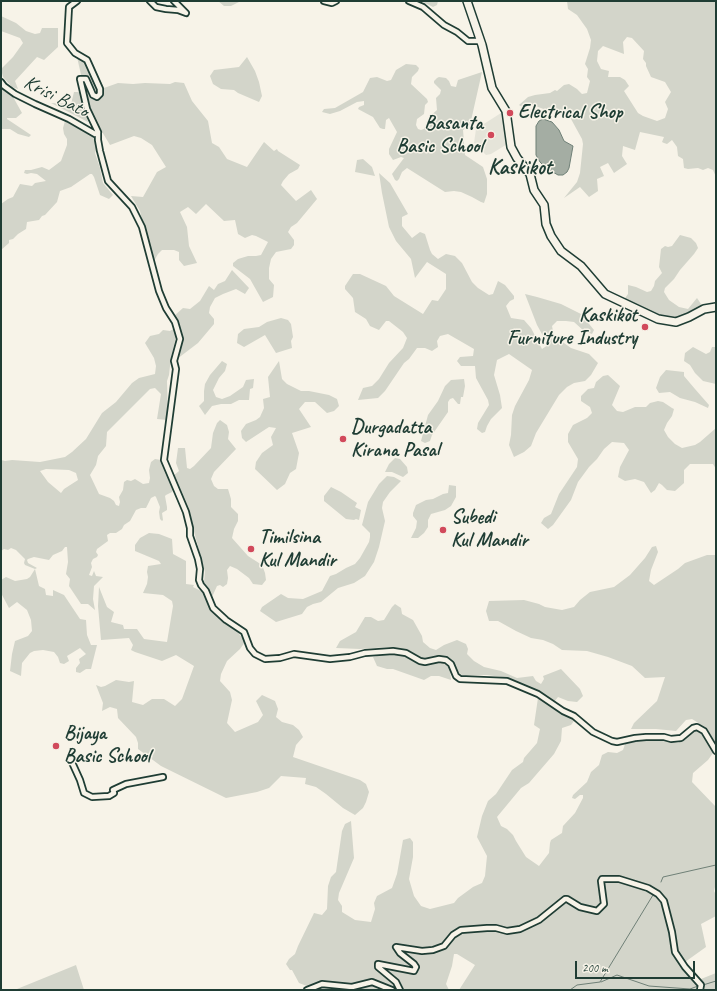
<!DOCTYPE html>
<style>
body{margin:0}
#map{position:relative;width:717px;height:991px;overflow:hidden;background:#f7f3e8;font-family:Caveat,sans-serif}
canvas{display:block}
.frame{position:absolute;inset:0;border:2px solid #1f3d34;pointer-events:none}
.scale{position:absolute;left:575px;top:961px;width:120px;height:18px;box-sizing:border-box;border:2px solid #1f3d34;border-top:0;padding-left:5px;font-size:12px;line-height:14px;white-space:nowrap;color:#1f3d34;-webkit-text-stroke:3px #f7f3e8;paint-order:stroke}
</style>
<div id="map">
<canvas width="717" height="991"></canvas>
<div class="frame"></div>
<div class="scale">200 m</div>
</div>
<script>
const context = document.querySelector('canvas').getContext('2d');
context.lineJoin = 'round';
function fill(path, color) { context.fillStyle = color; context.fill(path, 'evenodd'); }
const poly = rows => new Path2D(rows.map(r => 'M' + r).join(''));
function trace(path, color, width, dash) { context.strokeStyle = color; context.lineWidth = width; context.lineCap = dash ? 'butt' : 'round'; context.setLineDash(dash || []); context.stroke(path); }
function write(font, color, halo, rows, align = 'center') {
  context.font = font + ' Caveat,sans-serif'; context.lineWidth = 3; context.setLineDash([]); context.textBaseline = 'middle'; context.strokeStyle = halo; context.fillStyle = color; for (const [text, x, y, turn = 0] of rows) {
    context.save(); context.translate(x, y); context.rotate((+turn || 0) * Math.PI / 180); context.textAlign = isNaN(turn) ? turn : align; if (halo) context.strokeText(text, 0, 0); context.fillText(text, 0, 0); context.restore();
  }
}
const built = poly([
 [501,113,503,113,509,143,491,154,486,155,474,143,476,129]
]);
const green = poly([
 [218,1,241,1,231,6,224,6],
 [421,1,438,1,437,5,433,7],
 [567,1,716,1,716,177,713,170,708,168,703,170,698,168,688,169,684,168,683,159,678,156,677,147,672,140,667,144,664,143,662,142,664,137,640,132,635,150,623,146,622,156,627,164,614,173,608,163,600,167,604,176,597,179,598,191,589,197,580,187,564,198,577,182,580,173,583,144,582,139,571,119,568,116,562,113,549,111,530,104,527,106,525,109,519,105,528,97,535,95,550,93,555,90,557,91,564,85,569,84,577,89,582,94,587,93,590,81,587,77,588,69,585,64,590,48,591,40,587,29,577,15,568,9],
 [627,37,632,38,644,51,643,59,646,63,646,66,651,77,665,82,671,92,665,102,668,109,665,118,657,121,643,116,638,113,624,91,629,86,625,80,620,77,608,77,609,71,601,69,597,61,598,51,603,46,624,54,623,42],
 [1,16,16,23,26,31,35,34,40,33,42,28,58,28,58,47,44,60,37,57,15,81,18,89,12,87,3,77,1,69,13,57,23,43,20,38,1,31],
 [84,55,92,61,104,88,118,83,133,84,145,83,170,84,175,82,184,83,192,101,208,121,212,143,219,147,227,159,247,167,264,142,274,151,277,149,278,151,300,165,298,169,289,174,283,181,281,185,296,201,311,190,317,199,297,223,291,227,288,232,294,240,294,245,291,249,276,252,271,259,269,268,269,279,274,285,273,297,263,302,250,279,233,266,233,263,238,259,248,256,256,256,261,255,268,242,256,236,252,235,245,238,238,234,235,220,224,221,206,204,196,214,188,207,180,212,187,227,189,246,197,263,184,266,179,260,179,252,174,250,162,250,158,254,154,261,147,241,140,211,131,196,143,197,157,172,166,167,152,145,141,138,134,136,110,145,89,110,77,57],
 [247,57,255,71,259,82,262,96,259,102,238,93,234,90,221,89,213,84,210,76,214,70,239,67],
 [406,64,416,65,419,68,418,71,412,77,411,84,427,99,428,102,425,105,424,114,417,119,416,125,418,129,421,130,424,129,428,118,437,110,436,98,440,94,441,90,434,83,434,81,437,78,439,77,446,78,449,81,451,86,456,87,458,80,482,72,470,125,463,130,465,155,483,167,487,179,487,194,484,203,481,202,472,197,461,192,454,191,445,192,407,168,402,172,399,179,397,181,395,180,392,174,404,158,401,157,393,160,389,154,389,149,397,132,389,118,386,120,385,129,383,129,380,128,373,117,358,109,359,107,364,105,364,101,357,102,340,111,330,114,322,112,324,109,335,108,363,92,370,78,377,77,387,81,391,80,396,70],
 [1,85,12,95,22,113,16,118,7,118,7,119,31,135,29,137,18,134,10,129,1,129],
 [74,92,79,92,82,96,88,122,51,103,71,104],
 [65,121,94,137,97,148,95,153,100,168,103,183,113,195,109,199,100,195,94,177,92,174,90,174,71,187,60,191,57,202,45,215,42,216,39,220,27,222,26,229,18,234,13,239,9,240,9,243,1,250,1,204,8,199,13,197,20,184,32,186,35,183,46,181,37,174,31,173,27,174,24,173,25,170,31,170,42,167,49,170,61,161,67,145,67,139,64,134,63,128],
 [363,159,372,167,375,176,355,172,357,160],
 [379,173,390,183,408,214,402,217,402,226,412,238,420,232,425,234,430,250,432,254,438,259,446,254,455,256,462,263,472,282,478,288,489,295,493,294,498,281,505,285,514,296,514,299,510,301,506,306,511,318,524,320,531,328,542,349,548,345,537,325,525,294,537,297,561,304,581,314,594,330,592,334,584,331,574,322,566,321,557,321,552,326,554,336,571,348,589,354,598,363,591,375,585,381,574,383,567,387,559,395,536,433,531,446,524,452,514,457,509,445,511,435,512,415,515,406,529,380,532,370,509,354,497,360,494,375,500,395,502,408,491,419,487,426,485,432,482,433,477,429,478,423,489,405,488,400,476,378,475,366,461,366,457,361,460,357,473,356,474,349,448,334,440,336,437,341,438,347,432,351,425,348,417,348,409,359,404,363,385,391,378,398,358,400,363,388,372,386,379,379,389,363,403,348,407,338,403,332,389,321,386,321,379,330,370,326,366,319,355,312,353,298,345,289,345,286,353,274,360,274,386,286,394,296,423,314,432,300,438,301,446,289,446,274,427,262,415,278,411,259,396,241,389,227,382,193],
 [680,235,691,238,696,243,698,248,694,254,680,270,674,279,665,288,664,292,669,300,679,307,688,309,697,298,703,307,675,321,662,318,623,301,628,294,628,285,636,287,647,292,651,291,654,286,655,281,662,273,659,267,661,249,665,246,668,247,672,246],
 [232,270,249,288,245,294,236,289,223,294,215,298,210,307,209,313,214,319,214,324,198,343,177,359,183,338,178,323,174,316,183,308,190,309,200,301,209,286,214,290,218,284,225,281],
 [281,318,288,320,291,324,293,337,291,341,292,348,276,353,265,335,244,347,237,343,238,334,244,329,259,327,267,322],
 [175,328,176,337,171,357,169,375,167,381,168,420,157,419,161,394,155,388,150,389,107,432,106,446,98,456,96,465,90,475,99,494,110,498,114,501,116,505,119,506,120,502,119,497,123,490,124,482,127,480,131,481,135,479,143,484,149,483,150,478,149,470,151,462,155,459,161,460,174,489,172,492,166,495,165,496,167,507,167,510,162,513,163,520,162,521,160,519,159,512,160,507,156,497,155,496,151,498,146,508,141,508,136,510,130,521,124,525,122,529,116,533,110,533,107,535,108,541,97,549,96,552,98,555,97,557,93,559,91,563,92,567,89,575,92,576,94,571,96,576,103,577,94,586,93,599,95,610,88,604,81,604,69,586,70,579,66,574,68,562,67,547,65,547,62,551,53,555,49,560,34,557,28,559,27,560,28,563,37,568,35,569,39,586,45,589,46,595,53,596,53,590,64,595,80,619,86,620,87,635,91,645,97,645,91,669,86,669,80,673,76,672,76,668,80,663,79,659,86,654,80,648,67,656,69,661,64,664,60,663,58,657,54,652,43,650,34,651,30,653,22,663,21,676,10,671,12,654,15,641,28,636,32,631,31,620,27,610,17,602,9,608,1,593,1,580,6,577,15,581,27,579,30,577,35,569,25,565,24,563,25,559,16,550,11,548,8,550,4,549,1,551,1,460,5,461,12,460,40,462,65,457,72,452,86,439,102,413,116,402,132,383,139,378,155,374,156,366,154,358,145,343,150,336,159,334,163,330,170,331],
 [46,469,69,470,76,473,78,480,64,489,61,493,48,482,40,471],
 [693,347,706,354,710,352,712,347,716,347,716,384,703,381,695,373,690,365,684,361,685,353],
 [222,361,227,364,225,371,219,378,213,390,216,397,222,399,230,396,243,387,246,380,254,379,253,388,250,389,249,400,239,400,231,404,221,404,212,406,205,415,199,406,204,401,204,391,205,384,210,375],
 [279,361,282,379,287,384,301,391,309,391,329,395,337,399,339,406,334,411,327,413,315,402,305,402,299,409,311,427,292,433,299,453,296,469,290,473,285,484,277,490,255,469,256,462,262,453,273,445,271,437,276,428,269,427,246,442,242,438,241,431,246,424,256,420,260,417,264,408,263,399,270,397,268,377],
 [666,370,684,372,684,376,695,389,709,405,708,408,695,402,680,398,670,392,659,393,656,388,660,377],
 [608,375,620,386,612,405,617,411,623,412,635,407,646,407,650,403,658,401,663,402,672,408,674,409,672,416,667,423,664,430,668,437,675,444,682,448,695,445,700,442,716,428,716,469,713,464,690,464,684,470,684,483,675,491,667,490,662,485,659,483,655,490,651,493,644,482,635,479,625,481,618,477,620,467,629,450,624,443,612,442,604,449,597,459,589,467,578,482,571,500,553,525,548,529,541,523,544,518,551,514,559,494,577,467,578,459,568,442,568,434,573,425,587,418,592,413,590,407,581,401,581,396,588,389,594,388,596,382,603,376],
 [464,379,465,386,463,397,461,397,460,404,458,404,453,398,450,399,448,402,448,412,432,435,430,441,425,443,421,441,428,415,438,401,445,386,451,380],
 [220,420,227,425,229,432,228,439,236,449,214,472,211,479,214,486,218,489,228,489,231,499,231,507,238,514,238,521,234,529,232,538,248,556,262,565,265,573,266,580,262,585,253,584,249,578,237,569,230,566,227,570,228,578,227,584,223,587,220,585,217,586,212,597,204,582,205,572,187,506,173,476,179,471,176,463,178,448,185,448,187,468,190,469,194,466,211,448,213,433,217,423],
 [395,458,400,459,407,467,408,473,403,477,392,472,385,472,389,464],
 [387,476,394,477,401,481,390,492,383,502,382,508,385,521,379,547,374,562,365,576,354,583,338,588,321,602,313,604,307,607,302,614,276,622,260,611,262,607,281,594,288,598,303,599,322,591,330,576,336,574,346,568,355,564,360,558,369,542,370,537,370,533,362,525,368,502,379,484],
 [449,485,456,486,456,497,451,506,445,510,431,514,428,520,428,527,424,533,418,538,411,538,416,528,417,521,413,516,413,513,416,505,426,500,433,499,443,494,448,493],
 [331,487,341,492,357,503,355,507,361,510,359,520,356,519,354,520,346,519,324,501,324,496],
 [149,533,159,534,172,539,173,554,186,561,186,584,194,585,193,587,203,592,210,606,215,614,237,631,245,642,240,649,227,661,221,674,220,681,230,692,232,700,227,723,235,732,258,722,263,715,256,701,262,695,275,701,278,709,276,717,282,722,293,725,299,730,303,737,296,745,293,757,360,780,366,784,369,792,366,802,363,808,355,815,343,808,326,794,316,787,305,784,306,778,281,776,269,788,257,792,226,798,161,766,138,749,138,743,136,737,118,718,117,709,110,707,102,711,103,703,96,685,101,687,105,686,116,680,129,682,134,681,132,702,143,705,152,699,164,699,175,706,182,699,194,666,176,655,162,661,135,652,131,650,133,645,129,638,101,640,98,606,99,587,107,607,114,612,111,622,123,625,124,629,137,629,144,639,167,642,173,606,172,601,163,595,143,593,147,584,148,577,147,572,148,566,161,564,159,561,135,551,135,545,140,538],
 [656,546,658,552,651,570,649,581,654,585,678,569,685,563,707,555,716,555,716,744,705,727,692,719,686,720,676,731,656,729,631,729,634,723,657,701,665,677,645,678,632,666,608,657,587,651,562,650,553,644,543,640,531,638,516,631,498,621,489,621,486,611,489,601,524,600,539,604,545,607,562,610,574,607,580,600,590,592,614,587,630,575,645,558,652,547],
 [395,604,401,608,402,614,413,620,422,636,423,642,430,648,436,650,444,645,457,640,466,644,468,649,467,654,474,661,484,667,501,671,517,678,533,676,536,681,541,684,544,679,543,676,561,669,580,689,583,696,577,702,568,701,558,697,554,702,540,692,509,678,487,675,462,675,455,669,449,660,441,657,424,660,418,659,403,650,389,647,360,649,336,648,340,641,356,632,365,617,371,617,378,621,384,620,392,607],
 [389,653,402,655,420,664,427,665,440,661,445,662,450,668,451,680,439,676,431,676,424,680,393,669,387,669,377,666,373,657],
 [538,698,551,704,571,717,574,721,571,725,562,728,561,741,554,754,529,783,521,788,497,817,501,826,507,829,513,835,516,841,526,857,539,866,549,853,550,843,551,840,562,833,563,826,575,813,583,798,583,795,580,795,575,799,572,798,573,795,587,782,591,772,599,765,602,755,608,752,617,753,623,750,625,744,642,740,662,740,678,743,693,731,696,731,702,733,713,749,713,753,708,760,693,773,692,782,716,807,716,883,714,891,716,895,716,916,701,924,706,947,685,962,701,979,716,973,716,990,459,990,475,965,457,954,454,954,452,966,446,984,449,990,332,990,315,989,299,983,292,970,290,970,286,964,289,959,295,954,298,946,314,913,322,915,327,909,328,886,331,877,336,872,342,831,345,824,351,821,354,858,339,893,338,900,342,906,342,912,355,920,371,922,375,909,374,903,377,896,392,888,397,874,403,840,410,838,413,842,413,857,409,879,414,896,421,906,430,909,454,903,458,898,473,887,482,883,485,876,487,856,477,837,482,816,488,801,496,794,512,770,523,762,524,758,537,743,540,729,534,725],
 [76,965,84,990,17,990,17,989]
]);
const water = poly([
 [543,119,552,122,559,130,564,141,573,146,569,168,567,172,563,175,558,175,546,168,540,162,536,155,536,126,539,121,543,119]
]);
const stream = poly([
 [661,882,663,877,716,865],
 [601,982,617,975,649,986,690,989,698,986],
 [703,985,716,981],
 [570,990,577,985,600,982,653,895]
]);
const street = poly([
 [77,1,69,7,67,43,75,53,87,60,100,89,100,94,97,97,93,95,86,79,80,79,87,109,98,132,98,140,100,151,108,181,132,207,142,227,159,291,166,308,175,322,180,339,174,361,176,369,164,460,186,512,190,528,190,536,198,559,200,569,199,580,201,585,206,591,213,608,226,620,244,632,250,648,255,654,265,659,280,658,294,654,330,659,350,657,365,653,393,651,406,653,420,661,425,662,439,659,446,660,451,664,456,676,460,679,507,681,538,694,563,711,574,716,593,732,612,741,617,742,635,738,646,737,664,737,671,739,681,738,693,728,697,727,704,731,716,751],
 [150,1,156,7,166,9,178,10,186,13,174,1],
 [324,1,332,3,336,1],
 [409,1,423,7,444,25,457,32,468,41,480,41],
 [1,82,4,86,15,94,35,104,69,119,95,134,98,132],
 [70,758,80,780,84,793,92,797,109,796,114,793,113,790,126,784,163,777],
 [307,990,322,984,352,987,372,982,392,990],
 [400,990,396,982,378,967,378,964,414,971,416,967,414,964,400,953,396,947,422,951,433,950,444,946,453,935,461,930,487,928,496,928,507,931,520,929,539,920,565,899,567,899,580,907,597,911,604,904,601,881,602,879,619,879,648,888,658,894,664,901,672,932,675,952,685,967,701,985,700,990]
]);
const secondary = poly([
 [467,1,482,45,492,88,506,111,511,147,517,158,530,174,534,190,544,205,546,224,551,236,561,251,581,266,605,294,658,319,676,322,689,317,704,309,716,307]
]);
const markers = [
 [510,113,4,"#d1495b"],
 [491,135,4,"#d1495b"],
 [645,327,4,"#d1495b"],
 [343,439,4,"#d1495b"],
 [443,530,4,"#d1495b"],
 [251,549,4,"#d1495b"],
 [56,746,4,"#d1495b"]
];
const streetNames = [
 ["Krisi Bato",56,97,27]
];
const poiNames = [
 ["Electrical Shop",518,113],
 ["Basanta",483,124,"right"],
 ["Basic School",483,147,"right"],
 ["Kaskikot",637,316,"right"],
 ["Furniture Industry",637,339,"right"],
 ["Durgadatta",351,428],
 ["Kirana Pasal",351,451],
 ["Subedi",451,518],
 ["Kul Mandir",451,541],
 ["Timilsina",259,538],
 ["Kul Mandir",259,561],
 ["Bijaya",64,734],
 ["Basic School",64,757]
];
const quarterNames = [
 ["Kaskikot",520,168]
];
fill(built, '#e5e4d9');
fill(green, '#d3d5ca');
fill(water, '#a4ada3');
trace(water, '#6f8077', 1);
trace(stream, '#6f8077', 1);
trace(street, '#1f3d34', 8);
trace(secondary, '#1f3d34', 10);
trace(street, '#f7f3e8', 4.5);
trace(secondary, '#f7f3e8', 7);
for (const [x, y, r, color] of markers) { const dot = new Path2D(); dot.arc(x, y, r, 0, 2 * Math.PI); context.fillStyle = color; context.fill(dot); trace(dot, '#f7f3e8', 1.5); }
write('20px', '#1f3d34', '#f7f3e8', streetNames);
write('bold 20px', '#1f3d34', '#f7f3e8', poiNames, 'left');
write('bold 22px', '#1f3d34', '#f7f3e8', quarterNames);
</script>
